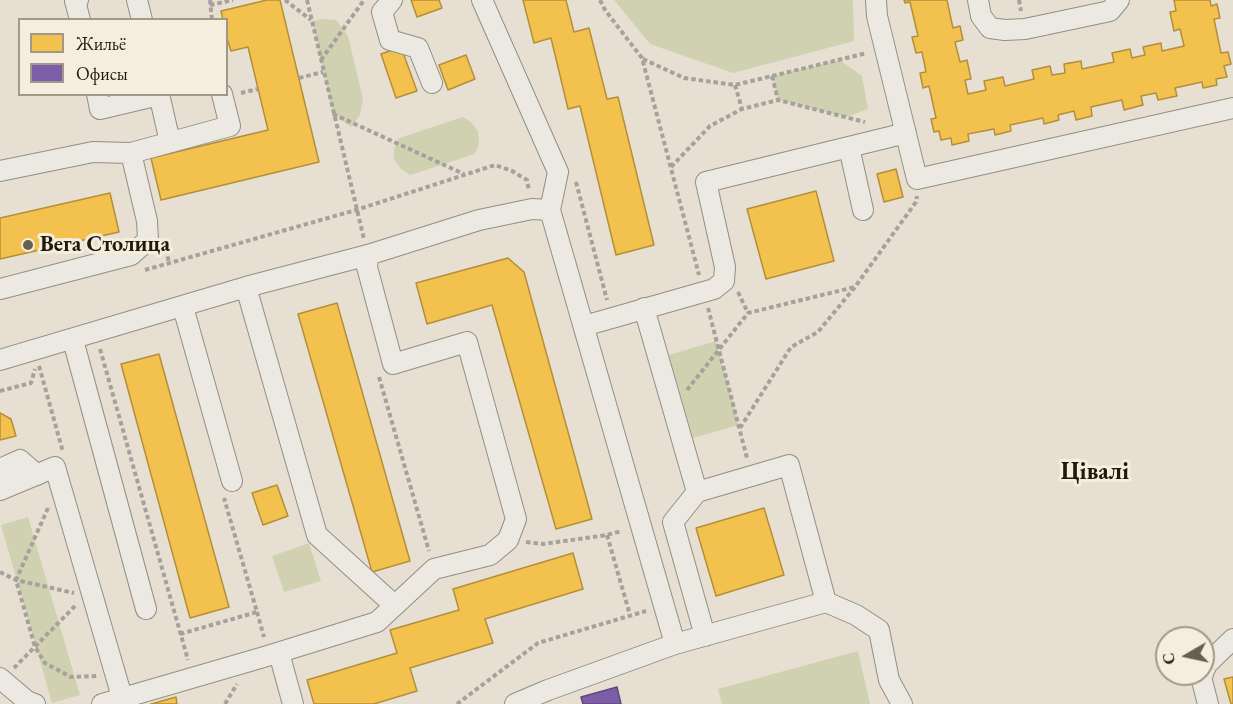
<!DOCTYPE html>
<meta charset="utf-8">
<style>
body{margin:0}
#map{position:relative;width:1233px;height:704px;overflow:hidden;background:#e7e0d2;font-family:"EB Garamond",serif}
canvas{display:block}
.legend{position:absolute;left:18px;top:18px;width:210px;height:78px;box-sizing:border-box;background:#f5eddd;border:2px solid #a1988a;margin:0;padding:8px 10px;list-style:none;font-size:18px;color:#22190d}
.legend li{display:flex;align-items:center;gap:12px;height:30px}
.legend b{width:30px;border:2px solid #a1988a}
.north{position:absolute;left:1155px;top:626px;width:60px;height:60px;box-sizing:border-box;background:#f5eddd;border:2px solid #a1988a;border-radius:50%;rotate:261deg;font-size:16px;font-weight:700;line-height:24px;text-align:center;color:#22190d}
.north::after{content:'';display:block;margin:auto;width:21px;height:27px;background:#675f52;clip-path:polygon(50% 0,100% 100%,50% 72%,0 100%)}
</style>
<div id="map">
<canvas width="1233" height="704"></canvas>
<ul class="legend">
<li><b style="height:16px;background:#f2c14e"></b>Жильё</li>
<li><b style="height:16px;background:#7b5ea7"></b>Офисы</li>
</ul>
<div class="north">С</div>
</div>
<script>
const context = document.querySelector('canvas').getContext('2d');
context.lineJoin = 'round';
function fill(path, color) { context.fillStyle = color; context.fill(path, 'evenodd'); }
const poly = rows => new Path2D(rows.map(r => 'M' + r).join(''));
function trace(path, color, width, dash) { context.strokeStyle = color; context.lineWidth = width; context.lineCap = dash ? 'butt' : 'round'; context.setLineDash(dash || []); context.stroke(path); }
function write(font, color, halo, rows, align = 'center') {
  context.font = font + ' "EB Garamond",serif'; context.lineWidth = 6; context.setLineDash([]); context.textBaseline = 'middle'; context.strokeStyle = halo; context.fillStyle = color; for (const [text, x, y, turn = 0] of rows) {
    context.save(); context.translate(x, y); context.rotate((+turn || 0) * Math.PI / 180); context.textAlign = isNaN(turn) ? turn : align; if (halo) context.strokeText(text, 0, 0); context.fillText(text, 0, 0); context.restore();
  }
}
const green = poly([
 [614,0,853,0,854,41,733,73,650,44],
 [324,19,336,20,348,36,363,99,360,115,351,127,333,114,312,21],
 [840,60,862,76,868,109,846,117,778,100,772,76],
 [463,117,471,122,478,131,479,143,475,154,410,175,401,169,394,160,394,149,399,138],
 [716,341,739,425,693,438,669,355],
 [28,517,80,695,52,703,1,525],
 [309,543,321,581,284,592,272,556],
 [858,651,870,704,722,704,718,689]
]);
const homes = poly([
 [267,0,280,0,319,162,161,200,151,158,268,130,248,47,231,51,226,35,226,20,223,20,221,11,267,0],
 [411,0,439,0,442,8,417,17,411,0],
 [523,0,566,0,574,32,589,28,607,99,618,97,654,245,616,255,580,106,568,109,551,38,534,43,523,0],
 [904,0,947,0,953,28,960,26,963,40,955,42,960,62,967,60,971,79,965,80,968,94,986,90,984,81,1003,77,1005,86,1034,79,1032,70,1050,66,1052,75,1065,73,1064,64,1081,61,1082,69,1114,62,1112,53,1130,49,1132,58,1145,55,1143,47,1161,43,1162,51,1184,46,1180,29,1174,31,1170,12,1176,11,1174,0,1210,0,1211,6,1217,4,1220,18,1214,19,1221,53,1228,52,1231,64,1224,66,1227,77,1216,79,1217,85,1203,88,1202,82,1175,88,1177,96,1158,100,1156,93,1141,96,1143,105,1124,110,1122,100,1091,107,1092,116,1076,120,1074,111,1058,115,1059,120,1044,124,1043,118,1010,125,1011,131,995,135,994,129,968,134,969,141,952,145,951,138,941,140,939,131,934,132,931,119,936,118,929,86,923,88,920,73,926,72,922,52,916,53,912,37,918,36,910,2,905,3,904,0],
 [401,47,417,91,396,98,381,54,401,47],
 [466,55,475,79,448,90,439,65,466,55],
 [896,169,903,197,884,202,877,174,896,169],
 [816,191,834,261,766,279,747,209,816,191],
 [110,193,119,232,0,259,0,218,110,193],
 [508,258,524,272,592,519,556,529,492,305,427,324,416,283,508,258],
 [337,303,410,561,372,572,298,314,337,303],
 [159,354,229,607,190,618,121,364,159,354],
 [0,413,11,419,16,436,0,440,0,413],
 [277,485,288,516,263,525,252,493,277,485],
 [764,508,784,575,716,596,696,528,764,508],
 [573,553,583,589,485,619,493,643,410,668,417,691,374,704,314,704,307,680,397,653,390,630,459,610,453,589,573,553],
 [1233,677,1233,704,1231,704,1224,679,1233,677],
 [176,697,177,704,151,704,176,697]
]);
const offices = poly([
 [617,687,621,704,583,704,581,697,617,687]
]);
const path = poly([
 [210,0,212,20],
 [285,0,311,20],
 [307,0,364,239],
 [600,0,605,10,642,58,699,275],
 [1019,0,1021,11],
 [210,5,233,0],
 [643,59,684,78,735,85,867,53],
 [321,60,364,0],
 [772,76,778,100],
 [299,78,323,72],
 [735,85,742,109,778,100,865,122],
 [241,93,258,89],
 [333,114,464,174],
 [671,167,710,126,742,109],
 [576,182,607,300],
 [166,249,169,263],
 [145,270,356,210,495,165,512,171,527,180,529,191],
 [738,292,748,313],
 [708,308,747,458],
 [100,349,188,660],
 [39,366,63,452],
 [379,377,429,551],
 [687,390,748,313,855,287],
 [0,391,31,383,35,369],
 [740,428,791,347,818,332,855,287,916,202,917,196],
 [48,508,16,580,35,647,45,663,71,677,98,676],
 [607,535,630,615],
 [526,542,543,544,607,535,622,531],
 [0,572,16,580,74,593],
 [257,612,264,637],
 [180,634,257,612,224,498],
 [14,668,76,605],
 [225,704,237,684],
 [457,704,538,643,646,611]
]);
const minor = poly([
 [78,0,75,1,80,20],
 [137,0,142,20],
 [392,0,382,12,390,40,418,48,432,83],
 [482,0,558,172,550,210],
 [876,0,877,16,917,179,1233,108],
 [978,0,981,16,990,28,1005,30,1025,29,1110,11,1119,0],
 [97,94,100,109,159,95],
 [159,94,170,142],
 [849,147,863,210],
 [0,171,93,152,131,153,230,126,222,94],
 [246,287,317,535,394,605],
 [0,289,131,255,148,240,147,221,131,153],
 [183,307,232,481],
 [644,308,697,492],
 [584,326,714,289,724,281,725,267,706,182,906,133],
 [73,340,146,609],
 [0,360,246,287,368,255,479,220,532,209,550,210,675,644,548,690,515,704],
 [0,469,20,460,37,475],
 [0,490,55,467,122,697],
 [705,636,673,522,697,492,789,465,826,602],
 [675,644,826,602,856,615,879,630,889,680,902,704],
 [279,653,293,704],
 [1203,673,1207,664,1233,639],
 [1203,674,1201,677,1208,704],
 [0,678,27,701,35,704],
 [102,704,264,657,377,622,434,569,490,555,508,540,516,519,467,342,393,364,367,267,368,255]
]);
const markers = [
 [28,245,6,"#675f52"]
];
const poiNames = [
 ["Вега Столица",40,245]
];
const neighbourhoodNames = [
 ["Цівалі",1095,472]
];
fill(green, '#cfd1b1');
fill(homes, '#f2c14e');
trace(homes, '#b48f3a', 1.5);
fill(offices, '#7b5ea7');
trace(offices, '#604979', 1.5);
trace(minor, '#928e84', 22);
trace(path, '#a6a19b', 4, [4.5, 3]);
trace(minor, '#ece8e2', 20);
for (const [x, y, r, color] of markers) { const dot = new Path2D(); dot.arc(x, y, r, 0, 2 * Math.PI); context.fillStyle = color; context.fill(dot); trace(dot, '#f5eddd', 2); }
write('bold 22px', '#22190d', '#f5eddd', poiNames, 'left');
write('bold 24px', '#22190d', '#f5eddd', neighbourhoodNames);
</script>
